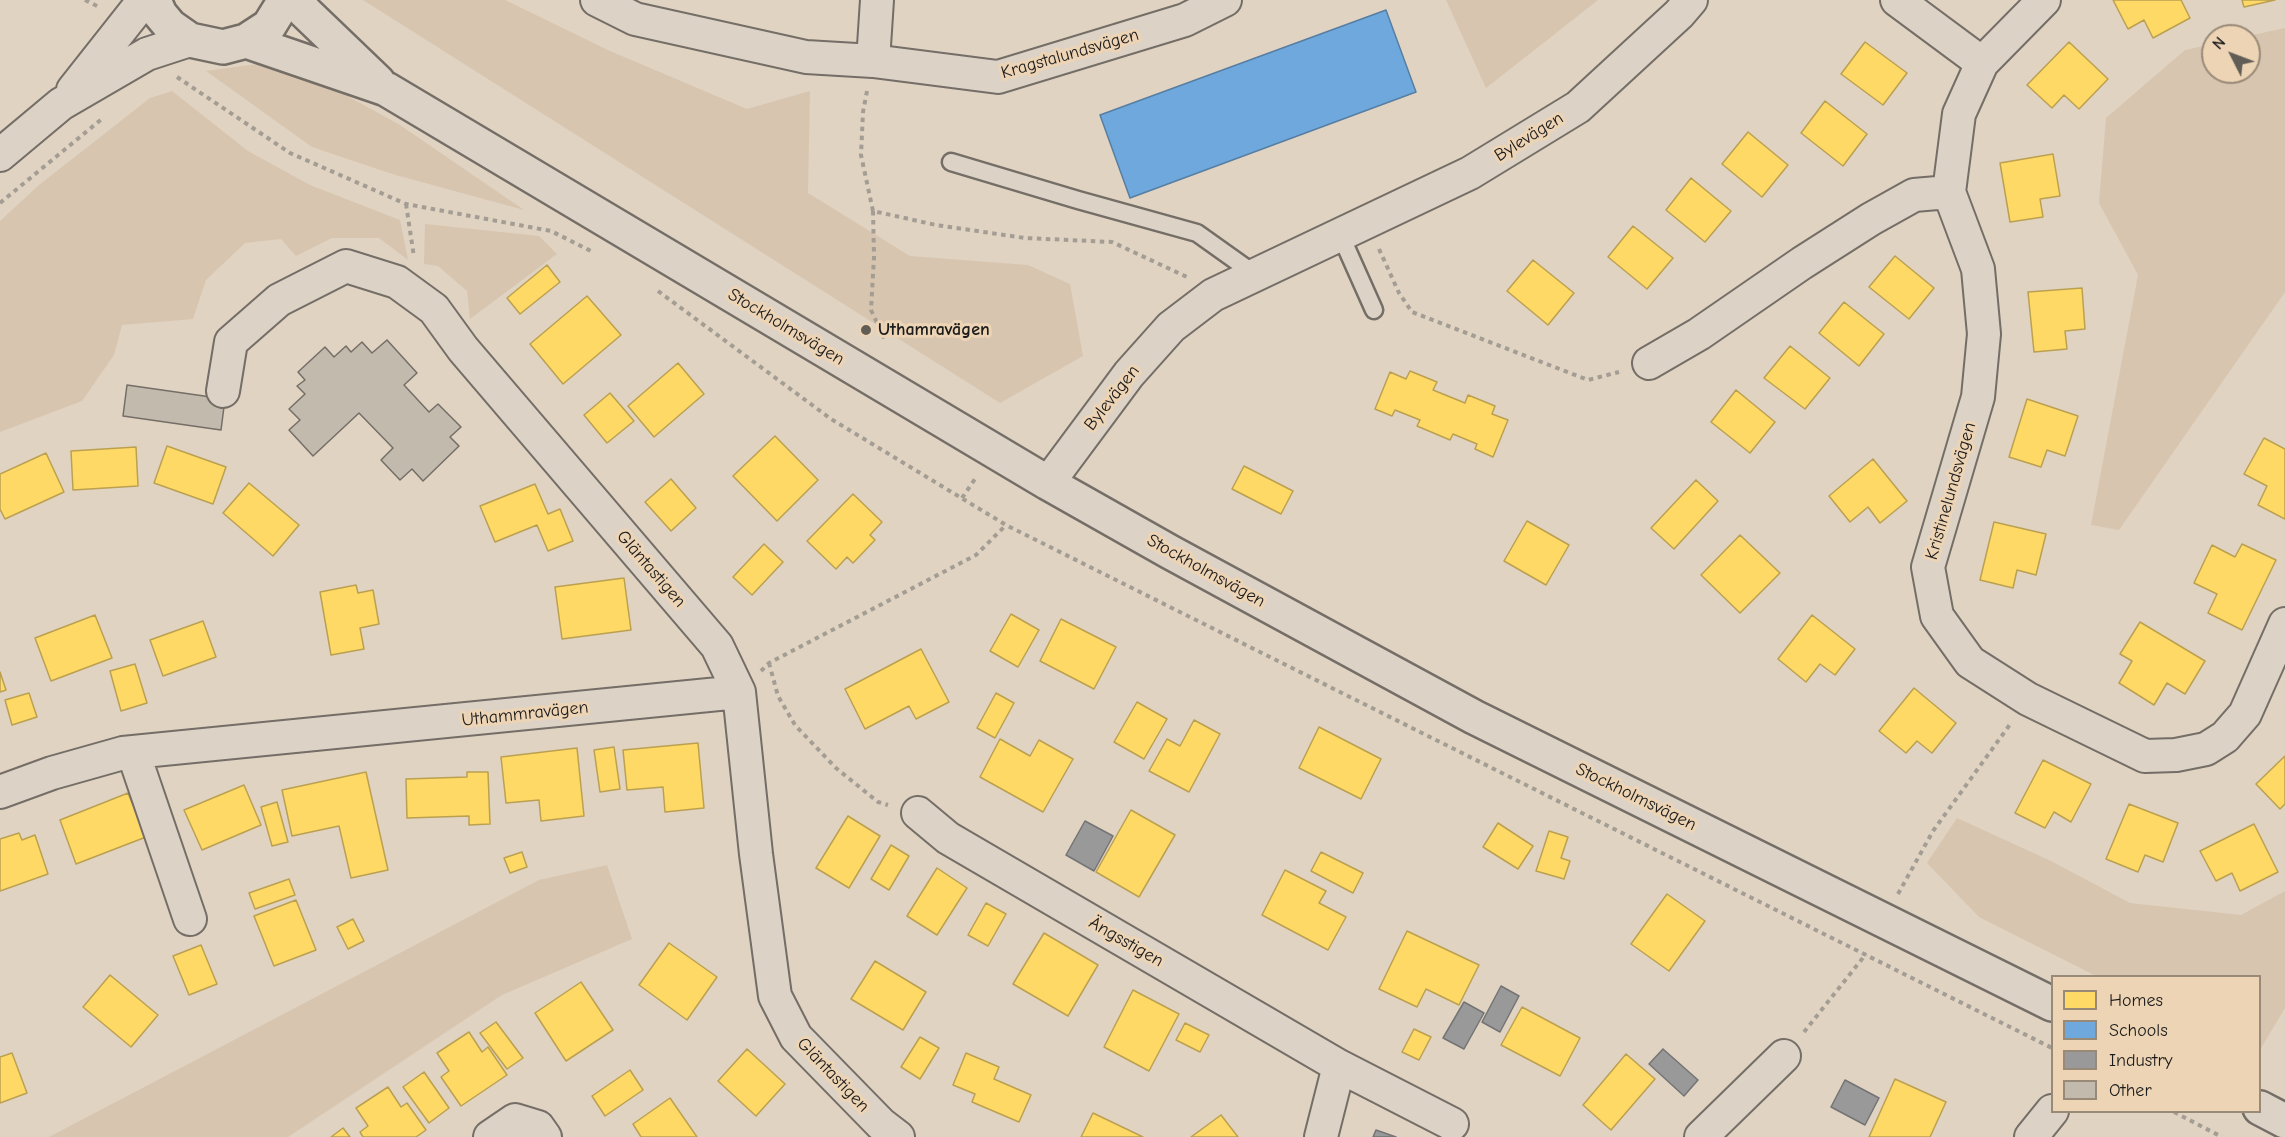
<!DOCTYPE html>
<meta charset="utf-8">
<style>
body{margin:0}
#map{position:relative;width:2285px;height:1137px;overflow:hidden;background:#e0d3c2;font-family:"Comic Neue",sans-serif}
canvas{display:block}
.legend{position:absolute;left:2051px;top:975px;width:210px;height:138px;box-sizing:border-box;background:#edd4b5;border:2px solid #998a78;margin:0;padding:8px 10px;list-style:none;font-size:18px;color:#1c1c1c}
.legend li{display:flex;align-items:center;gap:12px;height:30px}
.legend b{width:30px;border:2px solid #998a78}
.north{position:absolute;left:2201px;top:24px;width:60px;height:60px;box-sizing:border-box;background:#edd4b5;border:2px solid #998a78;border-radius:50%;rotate:312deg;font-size:16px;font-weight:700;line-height:24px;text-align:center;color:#1c1c1c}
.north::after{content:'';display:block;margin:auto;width:21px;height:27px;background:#615c56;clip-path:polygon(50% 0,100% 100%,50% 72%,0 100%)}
</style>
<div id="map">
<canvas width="2285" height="1137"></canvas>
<ul class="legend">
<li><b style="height:16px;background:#ffd966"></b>Homes</li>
<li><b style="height:16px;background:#6fa8dc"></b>Schools</li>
<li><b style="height:16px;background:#999"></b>Industry</li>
<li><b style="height:16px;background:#c3baae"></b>Other</li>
</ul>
<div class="north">N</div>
</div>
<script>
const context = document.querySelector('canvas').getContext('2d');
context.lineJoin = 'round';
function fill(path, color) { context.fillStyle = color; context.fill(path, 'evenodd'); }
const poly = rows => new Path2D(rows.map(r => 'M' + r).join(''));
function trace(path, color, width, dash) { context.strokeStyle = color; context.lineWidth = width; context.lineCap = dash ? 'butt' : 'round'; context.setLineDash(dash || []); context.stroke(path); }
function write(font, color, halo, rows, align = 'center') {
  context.font = font + ' "Comic Neue",sans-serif'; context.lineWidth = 6; context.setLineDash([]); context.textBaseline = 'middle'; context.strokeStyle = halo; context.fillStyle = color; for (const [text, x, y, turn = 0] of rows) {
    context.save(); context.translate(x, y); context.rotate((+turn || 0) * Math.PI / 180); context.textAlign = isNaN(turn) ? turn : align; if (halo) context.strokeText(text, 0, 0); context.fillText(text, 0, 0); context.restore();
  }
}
const green = poly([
 [363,0,505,0,610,51,747,109,810,91,808,193,910,256,1028,265,1070,284,1083,356,1000,403],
 [1446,0,1598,0,1486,88],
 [2285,28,2285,292,2119,530,2091,525,2138,275,2099,203,2106,118,2185,50,2213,44,2213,72,2249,72,2248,36],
 [265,63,293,66,400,125,524,210,392,174,312,147,206,71],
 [172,91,248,151,310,185,400,220,408,260,379,238,332,238,296,256,281,239,245,243,206,280,193,319,122,325,114,355,82,401,0,432,0,221,39,185,150,98],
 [425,224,539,236,557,254,470,319,467,291,438,266,424,264],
 [1957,818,2051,861,2130,903,2241,915,2285,891,2285,1008,2261,1048,2260,976,2096,976,1979,917,1927,863],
 [607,865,632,939,502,995,288,1137,49,1137,539,880]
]);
const homes = poly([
 [2113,0,2181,0,2190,18,2153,38,2144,20,2128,29,2113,0],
 [2242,0,2275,0,2244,7,2242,0],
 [1865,42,1907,73,1883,105,1841,74,1865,42],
 [2069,42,2108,79,2079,109,2064,95,2052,108,2027,85,2069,42],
 [1825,101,1867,134,1843,166,1801,133,1825,101],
 [1748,132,1788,165,1762,197,1722,164,1748,132],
 [2053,154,2060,196,2040,199,2043,217,2010,222,2000,163,2053,154],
 [1691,178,1731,211,1705,242,1666,210,1691,178],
 [1633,226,1673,258,1647,289,1608,257,1633,226],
 [1895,256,1934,288,1909,319,1869,287,1895,256],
 [1533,260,1574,293,1548,325,1507,291,1533,260],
 [547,265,560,282,520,314,507,298,547,265],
 [2082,288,2085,329,2065,331,2067,349,2034,352,2028,292,2082,288],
 [587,296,621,335,563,384,530,344,587,296],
 [1844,302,1884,334,1859,366,1819,333,1844,302],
 [1790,346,1830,378,1805,409,1764,378,1790,346],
 [678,363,704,394,654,437,628,406,678,363],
 [1410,371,1437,382,1433,390,1465,403,1468,395,1495,406,1492,414,1508,420,1493,457,1475,449,1477,444,1453,434,1450,440,1417,426,1420,420,1395,410,1392,416,1375,409,1390,372,1406,379,1410,371],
 [1736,390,1775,422,1750,453,1711,422,1736,390],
 [610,393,634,421,607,443,584,415,610,393],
 [2027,399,2078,416,2065,456,2047,450,2041,467,2009,457,2027,399],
 [775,436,818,480,777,521,733,476,775,436],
 [2264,438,2285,449,2285,519,2258,505,2267,486,2244,474,2264,438],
 [167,446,226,467,213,504,154,483,167,446],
 [136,447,138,486,73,490,71,451,136,447],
 [46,453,64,492,5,519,0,509,0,474,46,453],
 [1873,459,1907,501,1880,523,1868,507,1850,522,1829,496,1873,459],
 [1244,466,1293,491,1281,514,1232,489,1244,466],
 [671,479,696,508,671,531,645,502,671,479],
 [1696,480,1718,501,1674,549,1651,528,1696,480],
 [249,483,299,525,273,556,223,513,249,483],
 [535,484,548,514,560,509,573,541,548,551,537,525,495,542,480,506,535,484],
 [853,494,882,522,870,535,875,540,853,563,847,557,836,569,807,541,853,494],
 [1527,521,1569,545,1546,585,1504,561,1527,521],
 [1994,522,2046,534,2036,575,2017,570,2013,588,1980,580,1994,522],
 [1740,535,1780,573,1740,613,1701,575,1740,535],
 [764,544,783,562,752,595,733,577,764,544],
 [2242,544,2276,560,2242,630,2208,613,2217,594,2194,583,2212,545,2235,557,2242,544],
 [624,578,631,630,562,639,555,587,624,578],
 [356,585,358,593,373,590,379,624,360,628,364,649,331,655,320,592,356,585],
 [1011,614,1039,630,1018,667,990,651,1011,614],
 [95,615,112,658,51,681,35,638,95,615],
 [1812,615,1855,649,1835,675,1820,664,1806,682,1778,659,1812,615],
 [1061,619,1116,647,1094,689,1040,661,1061,619],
 [203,621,216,657,163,676,150,640,203,621],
 [2140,622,2205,661,2185,694,2167,683,2154,705,2119,683,2132,661,2120,654,2140,622],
 [921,649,949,702,916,719,909,706,865,729,845,689,921,649],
 [135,664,147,703,121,711,110,671,135,664],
 [0,672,6,690,0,692,0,672],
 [1914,688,1956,723,1932,753,1917,741,1906,753,1879,731,1914,688],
 [29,693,37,717,12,725,5,700,29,693],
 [996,693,1014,703,995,738,977,728,996,693],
 [1137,702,1167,719,1144,759,1114,742,1137,702],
 [1194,720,1220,734,1189,792,1149,771,1167,739,1180,746,1194,720],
 [1319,727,1381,759,1361,799,1299,768,1319,727],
 [1000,739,1030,756,1039,740,1073,759,1043,812,980,777,1000,739],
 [698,743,704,808,665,812,663,787,627,790,623,750,698,743],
 [614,747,620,789,600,792,594,750,614,747],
 [577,748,584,816,541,821,539,800,506,803,501,757,577,748],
 [2285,756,2285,804,2280,809,2256,784,2285,756],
 [2043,760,2091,784,2071,822,2054,812,2045,828,2015,813,2043,760],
 [366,772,388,870,351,878,339,826,292,836,282,790,366,772],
 [467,772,488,772,490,824,469,825,469,816,407,818,406,779,467,777,467,772],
 [244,785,261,825,202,850,184,810,244,785],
 [128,793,146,837,76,864,60,820,128,793],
 [277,802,288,842,272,846,261,807,277,802],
 [2129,804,2178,823,2163,862,2145,855,2138,872,2106,859,2129,804],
 [1131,810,1175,835,1139,897,1096,872,1131,810],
 [848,816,880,836,849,888,816,868,848,816],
 [1498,823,1533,846,1518,869,1483,847,1498,823],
 [2254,824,2278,872,2240,891,2232,873,2216,881,2200,851,2254,824],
 [1549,831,1568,837,1561,858,1570,861,1564,879,1536,871,1549,831],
 [19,833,22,840,35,835,48,874,0,891,0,839,19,833],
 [891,845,909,856,889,890,871,879,891,845],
 [522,852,527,867,510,873,504,858,522,852],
 [1321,852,1363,873,1353,893,1311,871,1321,852],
 [937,868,967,888,937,935,907,916,937,868],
 [1285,870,1326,891,1319,903,1346,917,1328,950,1262,915,1285,870],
 [289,879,295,895,255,909,249,893,289,879],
 [1667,894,1705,921,1669,971,1631,944,1667,894],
 [296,900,316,950,274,966,254,916,296,900],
 [986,903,1006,914,988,946,968,935,986,903],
 [353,919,364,941,348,949,337,927,353,919],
 [1407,931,1479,965,1459,1005,1426,989,1417,1007,1379,989,1407,931],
 [1044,933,1098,965,1068,1016,1013,984,1044,933],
 [669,943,717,977,687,1020,639,985,669,943],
 [201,945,217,984,189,995,173,956,201,945],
 [875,961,926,992,903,1030,851,999,875,961],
 [110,975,158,1015,131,1047,83,1007,110,975],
 [581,982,613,1030,566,1061,535,1013,581,982],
 [1133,990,1179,1014,1149,1071,1104,1047,1133,990],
 [1522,1007,1580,1038,1560,1076,1501,1045,1522,1007],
 [496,1022,523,1058,507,1069,480,1033,496,1022],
 [1185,1023,1209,1035,1200,1052,1176,1040,1185,1023],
 [1414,1029,1431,1037,1419,1060,1402,1052,1414,1029],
 [469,1032,482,1052,488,1047,507,1075,461,1106,441,1077,449,1071,437,1053,469,1032],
 [920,1037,939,1048,920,1079,901,1067,920,1037],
 [747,1049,785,1084,756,1116,718,1081,747,1049],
 [12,1053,27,1093,0,1103,0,1057,12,1053],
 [966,1053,999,1067,994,1079,1031,1095,1019,1122,972,1102,975,1094,953,1085,966,1053],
 [1626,1054,1655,1079,1611,1130,1583,1105,1626,1054],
 [630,1070,643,1090,605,1116,592,1096,630,1070],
 [424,1072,449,1108,429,1123,403,1087,424,1072],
 [1895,1079,1946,1102,1930,1137,1869,1137,1895,1079],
 [388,1087,401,1107,407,1103,426,1130,416,1137,363,1137,360,1132,368,1126,356,1108,388,1087],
 [670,1098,697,1137,641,1137,633,1124,670,1098],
 [1093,1113,1143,1137,1081,1137,1093,1113],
 [1221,1115,1238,1137,1191,1137,1221,1115],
 [343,1128,350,1137,331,1137,343,1128]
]);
const schools = poly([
 [1386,10,1416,92,1130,198,1100,115,1386,10]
]);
const industry = poly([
 [1085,821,1113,836,1094,871,1066,855,1085,821],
 [1501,986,1519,996,1500,1032,1482,1022,1501,986],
 [1464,1002,1484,1013,1464,1049,1443,1038,1464,1002],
 [1663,1049,1698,1080,1684,1096,1649,1064,1663,1049],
 [1845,1080,1879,1098,1865,1125,1831,1107,1845,1080],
 [1376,1130,1396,1137,1373,1137,1376,1130]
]);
const building = poly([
 [387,340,417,373,404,385,429,412,438,404,461,427,450,437,459,446,423,481,412,469,400,480,381,460,393,448,359,413,313,456,289,430,300,420,289,409,305,394,297,386,305,380,298,372,325,347,334,357,346,346,351,352,362,342,372,353,387,340],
 [127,385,225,399,221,430,123,416,127,385]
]);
const path = poly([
 [85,0,101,8],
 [177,77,290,153,406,204,551,231,593,252],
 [867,91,863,112,861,155,873,211,936,225,1025,238,1112,242,1187,277],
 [0,203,103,118],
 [406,204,414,257],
 [873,211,874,257,871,310,886,342],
 [1379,249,1399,293,1412,312,1588,380,1619,372],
 [658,291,831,419,1006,525,2052,1048],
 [962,498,977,476],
 [769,663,778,696,795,725,836,768,878,802,888,805],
 [761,671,769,663,976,555,1006,525],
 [1898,894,1933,831,2011,723],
 [1804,1032,1866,954],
 [2174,1112,2222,1137]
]);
const service = poly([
 [951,162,1078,200,1197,233,1256,275],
 [1341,236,1374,310]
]);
const minor = poly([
 [597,0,635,19,806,57,873,61,998,77,1185,20,1225,0],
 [873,61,877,0],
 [1982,63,2044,0],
 [73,90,144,0],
 [0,155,61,104,147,54,190,40],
 [1949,192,1978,269,1984,334,1978,397,1928,567,1937,616,1970,662,2028,699,2145,756,2176,755,2206,749,2225,737,2245,714,2285,624],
 [1649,363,1699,334,1802,263,1871,219,1914,195,1949,192,1959,114,1982,63,1897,0],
 [223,391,231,342,279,300,346,266,397,282,434,309,463,349,717,646,739,692,756,854,775,996,796,1037,881,1124,898,1137],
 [1048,483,1129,374,1171,327,1213,295,1470,173,1578,107,1679,14,1691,0],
 [133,752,190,919],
 [0,792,52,773,123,753,739,692],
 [918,813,948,838,1339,1066,1321,1137],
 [1339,1066,1452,1124],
 [490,1137,515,1120,538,1127,545,1137],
 [1701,1137,1784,1056],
 [2031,1137,2052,1111]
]);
const secondary = poly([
 [154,0,160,14,170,26,190,40,223,47,246,41,269,26,285,0],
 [298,0,304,11,378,82],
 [246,41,386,89,1048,483,1170,552,1474,717,2052,1004],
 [2260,1108,2285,1121]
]);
const markers = [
 [866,330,6,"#615c56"]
];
const streetNames = [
 ["Kragstalundsvägen",1070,54,-16],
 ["Bylevägen",1529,137,-32],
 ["Stockholmsvägen",786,327,31],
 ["Bylevägen",1112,398,-52],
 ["Kristinelundsvägen",1951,491,-74],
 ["Gläntastigen",651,569,49],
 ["Stockholmsvägen",1206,571,29],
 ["Uthammravägen",525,714,-6],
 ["Stockholmsvägen",1636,797,26],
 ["Ängsstigen",1126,942,30],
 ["Gläntastigen",833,1075,46]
];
const poiNames = [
 ["Uthamravägen",878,330]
];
fill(green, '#d7c5af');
fill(homes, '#ffd966');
trace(homes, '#bba050', 1.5);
fill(schools, '#6fa8dc');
trace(schools, '#567ea2', 1.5);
fill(industry, '#999');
trace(industry, '#747474', 1.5);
fill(building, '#c3baae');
trace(building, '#746e67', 1.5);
trace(service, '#746e67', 21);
trace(minor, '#746e67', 36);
trace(secondary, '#746e67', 38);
trace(path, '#a49d94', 4, [4.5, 4.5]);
trace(service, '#dcd2c6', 16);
trace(minor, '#dcd2c6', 32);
trace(secondary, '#dcd2c6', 33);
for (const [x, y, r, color] of markers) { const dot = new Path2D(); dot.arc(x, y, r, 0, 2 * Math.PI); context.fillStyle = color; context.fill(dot); trace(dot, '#edd4b5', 2); }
write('18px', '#1c1c1c', '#edd4b5', streetNames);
write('bold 18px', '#1c1c1c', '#edd4b5', poiNames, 'left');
</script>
